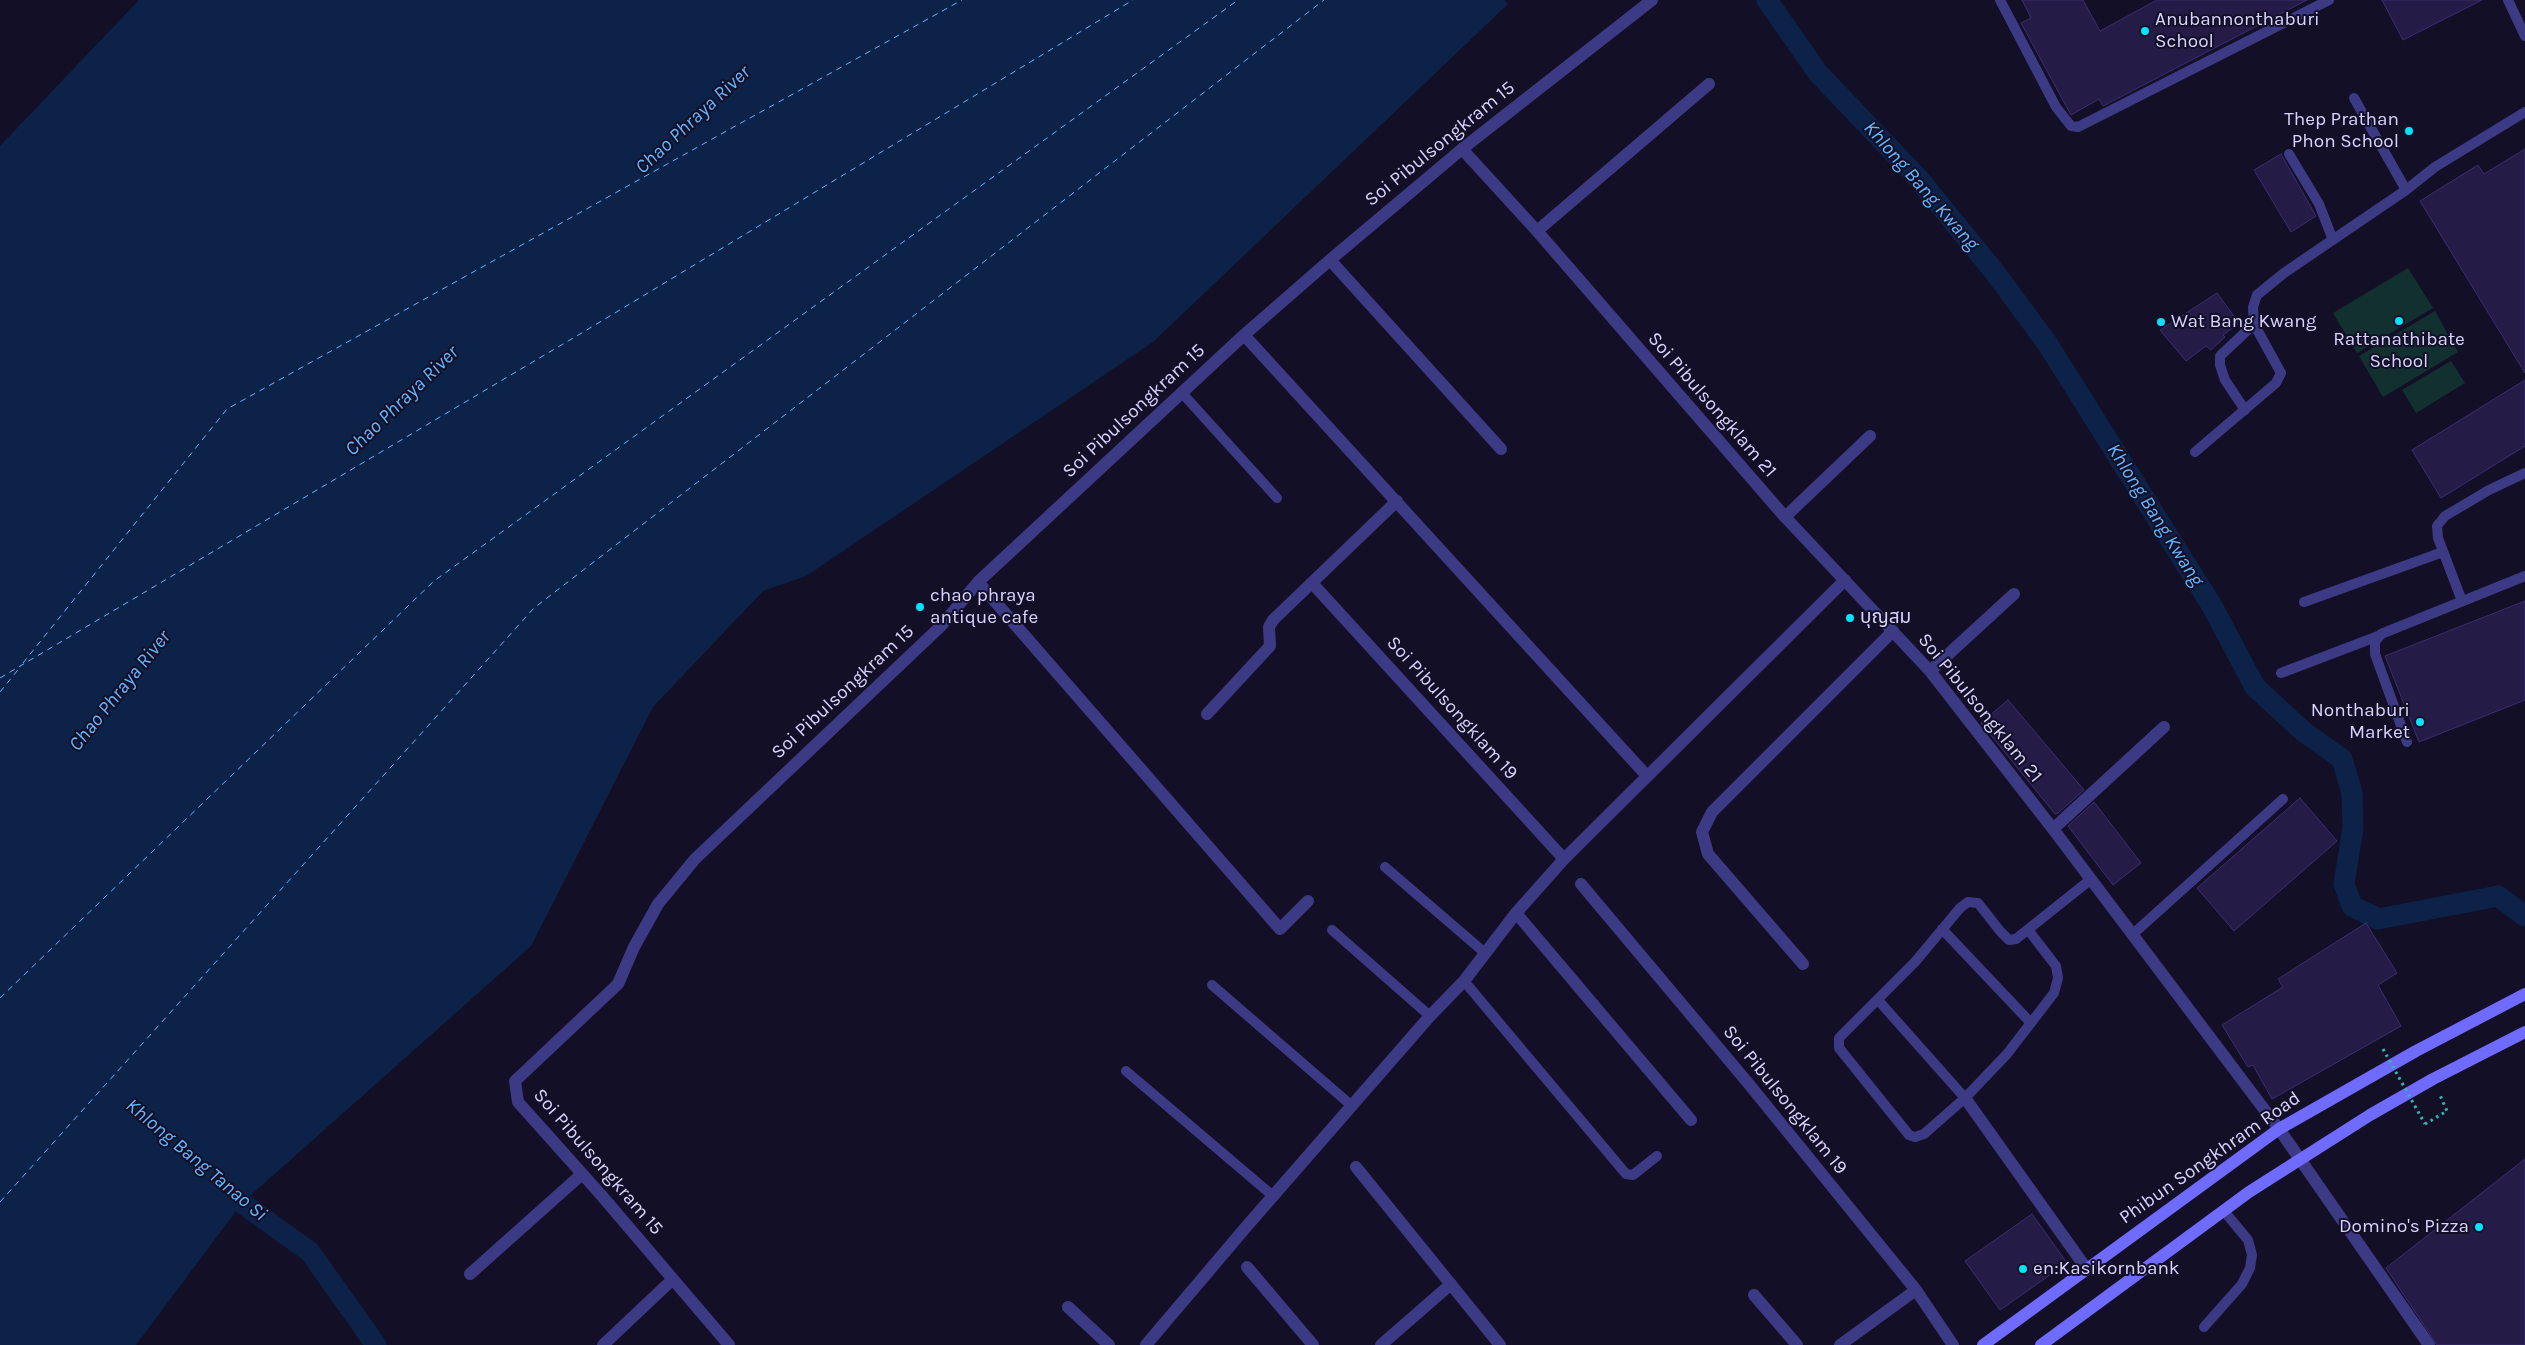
<!DOCTYPE html>
<meta charset="utf-8">
<style>
body{margin:0}
canvas{display:block;background:#130f26}
</style>
<canvas width="2525" height="1345"></canvas>
<script>
const context = document.querySelector('canvas').getContext('2d');
context.lineJoin = 'round';
function fill(path, color) { context.fillStyle = color; context.fill(path, 'evenodd'); }
const poly = rows => new Path2D(rows.map(r => 'M' + r).join(''));
function trace(path, color, width, dash) { context.strokeStyle = color; context.lineWidth = width; context.lineCap = dash ? 'butt' : 'round'; context.setLineDash(dash || []); context.stroke(path); }
function write(font, color, halo, rows, align = 'center') {
  context.font = font + ' Karla,"Noto Sans Thai",sans-serif'; context.lineWidth = 4; context.setLineDash([]); context.textBaseline = 'middle'; context.strokeStyle = halo; context.fillStyle = color; for (const [text, x, y, turn = 0] of rows) {
    context.save(); context.translate(x, y); context.rotate((+turn || 0) * Math.PI / 180); context.textAlign = isNaN(turn) ? turn : align; if (halo) context.strokeText(text, 0, 0); context.fillText(text, 0, 0); context.restore();
  }
}
const green = poly([
 [2408,268,2433,308,2357,353,2333,313],
 [2435,311,2458,352,2383,397,2359,356],
 [2451,361,2465,383,2416,413,2402,390]
]);
const water = poly([
 [139,0,1504,0,1508,4,1153,342,806,576,763,591,653,707,531,946,242,1203,136,1345,0,1345,0,146]
]);
const canal = poly([
 [1767,0,1818,73,1917,177,1993,270,2047,343,2212,606,2255,687,2304,732,2342,759,2352,793,2353,828,2344,884,2352,906,2378,919,2498,896,2525,916],
 [220,1183,242,1203,310,1252,376,1345]
]);
const ferry = poly([
 [23,663,227,409,962,0],
 [0,678,585,331,1133,0],
 [0,692,21,666],
 [0,998,434,581,1238,0],
 [0,1202,534,608,1324,0]
]);
const building = poly([
 [2022,0,2083,0,2100,31,2157,0,2307,0,2103,106,2099,99,2071,115,2021,23,2031,18,2022,0],
 [2382,0,2482,0,2403,40,2382,0],
 [2525,149,2525,373,2420,201,2478,165,2484,174,2525,149],
 [2281,154,2316,216,2291,232,2254,170,2281,154],
 [2217,293,2239,323,2223,335,2225,337,2211,350,2206,346,2186,361,2160,330,2217,293],
 [2525,380,2525,446,2441,498,2412,450,2525,380],
 [2525,601,2525,700,2419,742,2385,656,2525,601],
 [2008,700,2084,790,2058,813,2055,814,1981,723,2008,700],
 [2300,798,2337,841,2234,931,2197,888,2300,798],
 [2094,802,2141,863,2113,885,2068,826,2094,802],
 [2366,923,2397,973,2378,985,2401,1026,2272,1099,2253,1065,2248,1067,2222,1025,2283,987,2278,979,2366,923],
 [2525,1159,2525,1345,2437,1345,2386,1268,2525,1159],
 [2032,1214,2067,1263,2000,1310,1965,1261,2032,1214]
]);
const path = poly([
 [2425,1124,2447,1111,2439,1093]
]);
const lane = poly([
 [2000,0,2056,107,2071,126,2078,127,2329,0],
 [2508,0,2525,36],
 [2354,98,2406,190],
 [2289,154,2319,204,2333,240],
 [1182,393,1277,498],
 [2245,410,2225,380,2220,365,2220,356,2254,324],
 [2195,452,2276,383,2281,373,2254,324,2253,307,2257,295,2284,273,2406,190,2435,167,2525,112],
 [2462,601,2438,538,2437,526,2445,516,2489,490,2525,473],
 [2304,602,2443,552],
 [2281,673,2381,635],
 [2407,742,2375,654,2375,642,2381,634,2525,576],
 [1385,867,1485,953],
 [1942,929,2031,1023],
 [1332,930,1430,1016],
 [2133,934,2283,799],
 [1464,981,1626,1174,1633,1175,1657,1156],
 [1212,985,1352,1106],
 [1878,1000,1965,1098,2007,1054,2054,993,2058,978,2056,966,2029,931],
 [1126,1071,1273,1196],
 [1965,1098,1924,1134,1915,1137,1909,1135,1839,1048,1839,1038,1915,962,1960,908,1968,902,1978,903,2000,931,2009,940,2016,939,2090,880],
 [2204,1327,2242,1284,2250,1268,2252,1255,2248,1240,2224,1211]
]);
const street = poly([
 [1462,149,1537,231,1785,517,1930,671,2053,829,2279,1129,2429,1345],
 [1537,231,1709,84],
 [1330,260,1501,449],
 [1244,335,1647,776],
 [1785,517,1870,436],
 [978,582,1280,929,1308,901],
 [1312,583,1564,859],
 [1930,671,2014,594],
 [1207,714,1270,646,1269,627,1273,620,1397,501],
 [2053,829,2164,727],
 [1581,884,1748,1083,1916,1290,1953,1345],
 [1516,913,1691,1120],
 [1803,964,1708,854,1702,832,1712,812,1893,631],
 [1965,1098,2086,1268],
 [1356,1167,1500,1345],
 [1247,1267,1313,1345],
 [470,1274,582,1174],
 [1754,1295,1797,1345],
 [1068,1307,1109,1345],
 [603,1345,673,1279],
 [729,1345,602,1196,518,1102,515,1081,618,984,634,947,658,904,695,859,941,626,978,582,1244,335,1330,260,1462,149,1652,0],
 [1146,1345,1246,1227,1430,1016,1464,981,1516,913,1564,859,1845,580],
 [1381,1345,1451,1284],
 [1840,1345,1916,1290]
]);
const secondary = poly([
 [1983,1345,2279,1129,2416,1051,2525,994],
 [2041,1345,2249,1192,2370,1115,2433,1079,2525,1032]
]);
const pathBridge = poly([
 [2383,1049,2425,1124]
]);
const markers = [
 [2145,31,5,"#00e5ff"],
 [2409,131,5,"#00e5ff"],
 [2399,321,5,"#00e5ff"],
 [2161,322,5,"#00e5ff"],
 [920,607,5,"#00e5ff"],
 [1850,618,5,"#00e5ff"],
 [2420,722,5,"#00e5ff"],
 [2479,1227,5,"#00e5ff"],
 [2023,1269,5,"#00e5ff"]
];
const poiNames = [
 ["Anubannonthaburi",2155,20],
 ["School",2155,42],
 ["Thep Prathan",2399,120,"right"],
 ["Phon School",2399,142,"right"],
 ["Wat Bang Kwang",2171,322],
 ["Rattanathibate",2399,340,"center"],
 ["School",2399,362,"center"],
 ["chao phraya",930,596],
 ["antique cafe",930,618],
 ["บุญสม",1860,618],
 ["Nonthaburi",2410,711,"right"],
 ["Market",2410,733,"right"],
 ["Domino's Pizza",2469,1227,"right"],
 ["en:Kasikornbank",2033,1269]
];
const streetNames = [
 ["Soi Pibulsongkram 15",1440,144,-39],
 ["Soi Pibulsongklam 21",1712,405,49],
 ["Soi Pibulsongkram 15",1134,411,-43],
 ["Soi Pibulsongkram 15",843,692,-43],
 ["Soi Pibulsongklam 19",1452,708,48],
 ["Soi Pibulsongklam 21",1980,708,51],
 ["Soi Pibulsongklam 19",1785,1100,51],
 ["Phibun Songkhram Road",2210,1158,-35],
 ["Soi Pibulsongkram 15",598,1162,49]
];
const waterNames = [
 ["Chao Phraya River",693,120,-43],
 ["Khlong Bang Kwang",1921,186,49],
 ["Chao Phraya River",402,401,-44],
 ["Khlong Bang Kwang",2155,515,58],
 ["Chao Phraya River",120,691,-51],
 ["Khlong Bang Tanao Si",196,1160,40]
];
fill(green, '#12302f');
fill(water, '#0c2248');
trace(canal, '#0c2248', 21);
trace(ferry, '#62b6ff', 1, [6, 5]);
fill(building, '#241b47');
trace(building, '#3b2d73', 1);
trace(path, '#2fb8b0', 3, [2.5, 4]);
trace(lane, '#3d3a85', 10);
trace(street, '#3d3a85', 12);
trace(secondary, '#6f6bff', 12);
trace(pathBridge, '#2fb8b0', 3, [2.5, 4]);
for (const [x, y, r, color] of markers) { const dot = new Path2D(); dot.arc(x, y, r, 0, 2 * Math.PI); context.fillStyle = color; context.fill(dot); trace(dot, '#130f26', 2); }
write('19px', '#d9d4ff', '#130f26', poiNames, 'left');
write('19px', '#d9d4ff', '#130f26', streetNames);
write('italic 20px', '#62b6ff', '#130f26', waterNames);
</script>
